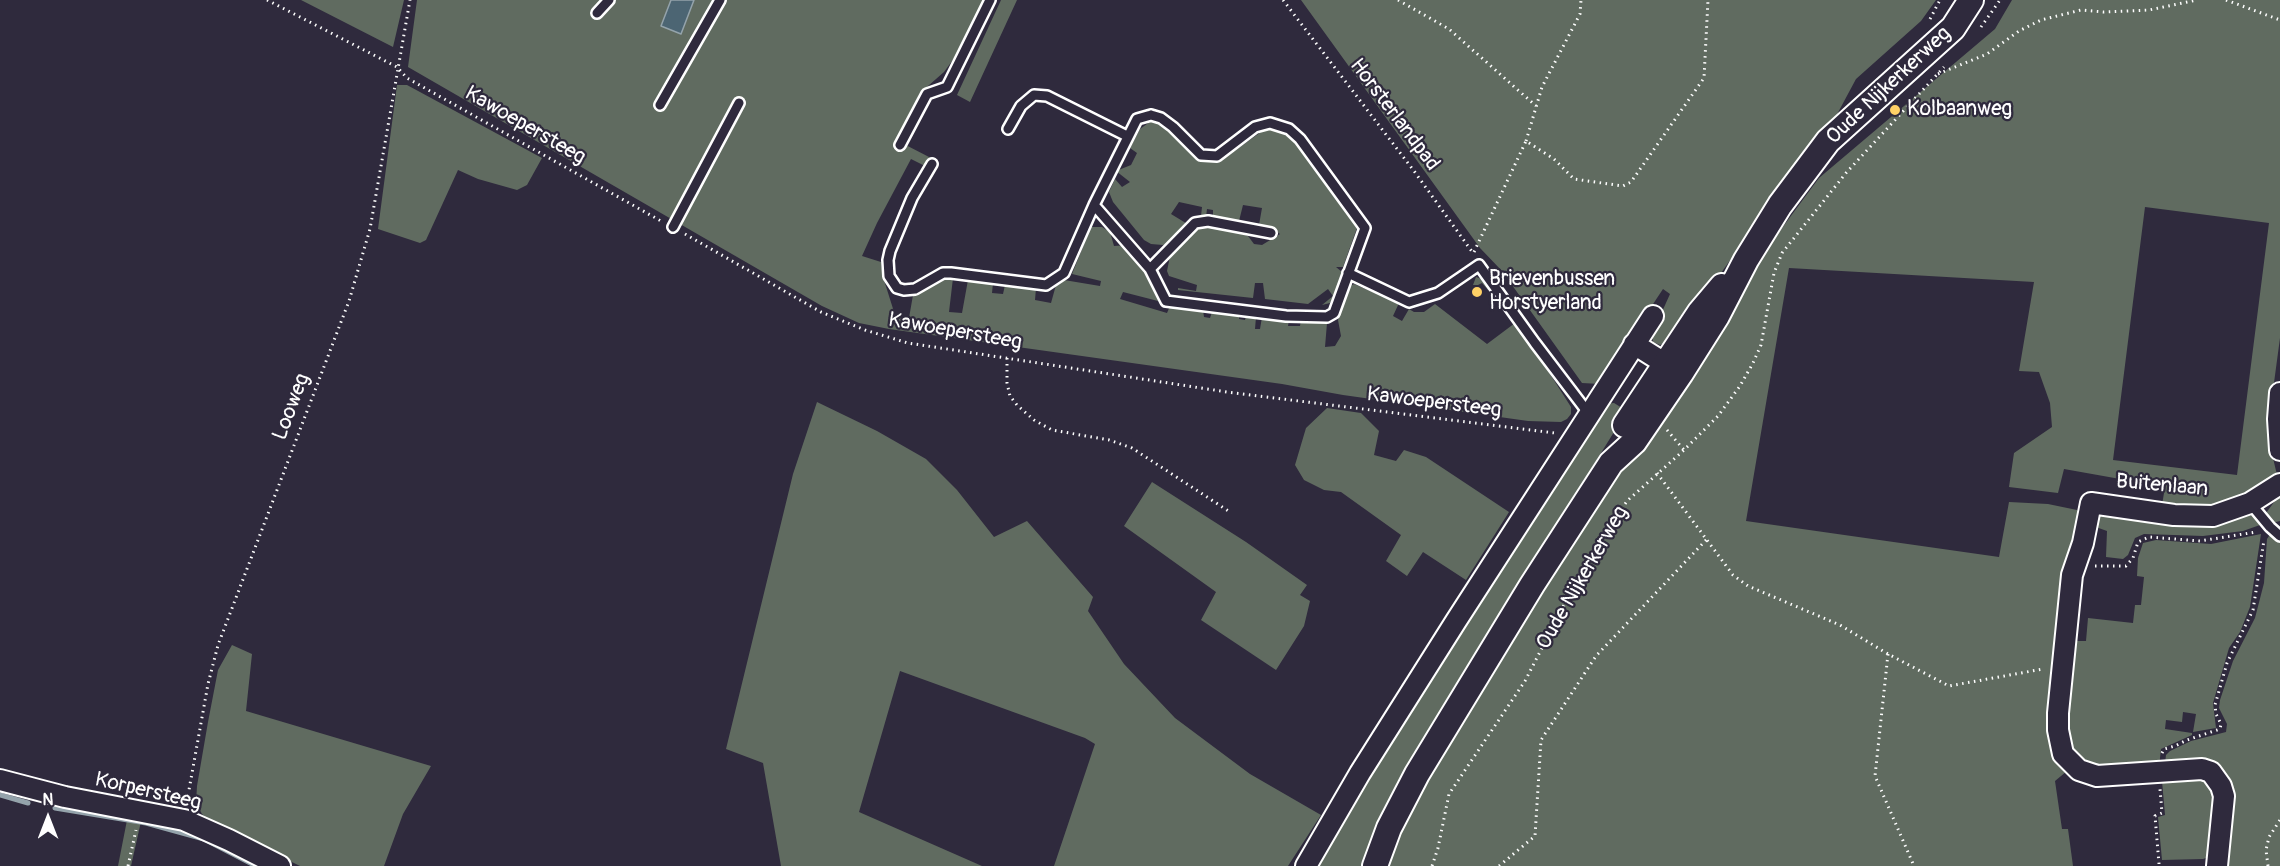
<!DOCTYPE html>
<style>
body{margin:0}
#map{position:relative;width:2280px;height:866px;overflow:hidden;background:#2f2a3d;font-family:Pangolin,sans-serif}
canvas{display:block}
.north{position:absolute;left:18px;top:788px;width:60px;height:60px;-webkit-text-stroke:4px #2f2a3d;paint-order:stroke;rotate:0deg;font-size:16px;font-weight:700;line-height:24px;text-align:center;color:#fff}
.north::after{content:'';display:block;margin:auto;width:21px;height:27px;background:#fff;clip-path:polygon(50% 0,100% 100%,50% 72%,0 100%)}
</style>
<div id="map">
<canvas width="2280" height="866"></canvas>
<div class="north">N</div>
</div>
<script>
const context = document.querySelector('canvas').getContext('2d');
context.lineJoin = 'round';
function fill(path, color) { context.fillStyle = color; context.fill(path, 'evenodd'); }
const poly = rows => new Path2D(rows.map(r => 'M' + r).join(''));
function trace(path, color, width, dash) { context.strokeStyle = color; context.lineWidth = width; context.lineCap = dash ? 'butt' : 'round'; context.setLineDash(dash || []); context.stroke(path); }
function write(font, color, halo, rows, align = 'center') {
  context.font = font + ' Pangolin,sans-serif'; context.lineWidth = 4.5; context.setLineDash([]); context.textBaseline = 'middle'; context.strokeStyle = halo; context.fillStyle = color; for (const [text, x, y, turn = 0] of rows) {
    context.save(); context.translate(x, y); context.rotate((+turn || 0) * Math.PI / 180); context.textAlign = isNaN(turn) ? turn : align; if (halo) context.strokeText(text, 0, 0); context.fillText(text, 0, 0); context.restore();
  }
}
const green = poly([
 [301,0,404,0,393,47],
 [417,0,671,0,661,26,693,0,984,0,958,53,944,72,920,93,896,140,931,158,927,167,911,159,877,223,862,256,881,262,883,277,895,315,909,318,913,295,947,277,953,278,949,312,962,313,968,280,993,283,992,293,1003,294,1005,285,1036,288,1035,300,1051,303,1056,285,1064,280,1100,286,1101,281,1072,274,1091,227,1102,227,1110,232,1114,246,1128,245,1156,288,1158,301,1123,292,1120,299,1167,313,1170,306,1203,310,1204,317,1210,318,1212,312,1239,315,1239,319,1245,320,1246,316,1256,317,1255,329,1260,329,1262,317,1289,320,1288,326,1300,326,1301,319,1327,323,1325,347,1335,346,1341,336,1338,320,1348,287,1354,284,1399,303,1393,316,1402,321,1409,309,1414,312,1424,312,1435,304,1487,344,1515,323,1490,289,1488,290,1482,283,1478,285,1473,285,1476,277,1488,281,1517,322,1571,407,1571,414,1567,419,1561,422,1528,421,1343,395,1282,384,889,329,859,323,822,306,408,67],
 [1001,0,1017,0,970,102,957,95],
 [1301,0,1936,0,1921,21,1856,79,1834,120,1791,170,1763,214,1674,339,1660,345,1653,342,1652,334,1670,294,1663,289,1600,384,1582,383,1502,271,1480,248],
 [2012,0,2280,0,2280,338,2269,420,2269,441,2277,475,2248,493,2204,507,2162,505,2165,487,2064,469,2058,493,2009,487,2014,453,2052,427,2050,403,2039,372,2019,371,2034,282,1789,268,1746,521,1999,557,2009,502,2048,504,2077,510,2081,517,2067,575,2067,771,2055,781,2062,829,2068,829,2073,866,1386,866,1399,831,1449,738,1586,519,1703,363,1762,255,1819,178,1995,29],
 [2145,207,2269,223,2237,475,2113,460],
 [397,85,407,85,542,158,527,185,517,190,478,179,458,170,426,240,420,243,378,229],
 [1151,121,1159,121,1166,125,1194,154,1206,161,1222,160,1265,129,1272,129,1290,135,1357,228,1343,267,1336,267,1342,272,1334,297,1330,303,1322,305,1333,296,1328,289,1308,304,1265,299,1263,283,1255,283,1253,298,1178,290,1178,288,1196,291,1197,285,1169,276,1167,271,1170,256,1197,227,1208,225,1232,229,1248,236,1254,244,1262,245,1280,234,1271,227,1259,225,1262,208,1243,205,1239,221,1213,217,1213,210,1207,209,1206,217,1201,216,1202,207,1179,202,1171,214,1189,225,1173,242,1163,245,1151,244,1144,240,1113,202,1109,192,1115,179,1122,187,1130,182,1116,171,1131,165,1137,153,1130,148,1140,129],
 [817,402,877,431,926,459,957,490,994,537,1027,521,1093,597,1088,611,1124,664,1175,718,1250,774,1321,815,1288,866,1054,866,1095,744,1085,738,900,671,859,812,982,866,781,866,763,763,726,749,793,474],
 [1614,403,1627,411,1409,763,1386,809,1365,866,1314,866,1322,847,1604,404],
 [1327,408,1361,413,1379,431,1374,455,1396,461,1404,450,1426,457,1509,512,1466,580,1423,552,1407,576,1386,561,1401,535,1341,492,1324,490,1304,480,1295,465,1306,428],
 [1152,482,1246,542,1307,585,1300,595,1310,601,1304,626,1276,670,1201,620,1216,592,1124,526],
 [2280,494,2280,521,2272,523,2266,513],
 [2101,512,2248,514,2256,517,2260,525,2243,531,2203,536,2144,534,2135,538,2128,555,2123,559,2106,557,2107,531,2093,526],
 [2271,533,2280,540,2280,866,2223,866,2228,779,2223,772,2217,768,2165,763,2166,755,2170,751,2191,741,2226,732,2227,724,2219,708,2220,700,2233,661,2255,618,2264,583,2267,539],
 [2261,534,2250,607,2240,632,2229,648,2213,703,2216,728,2193,732,2196,714,2183,712,2182,722,2166,720,2165,729,2192,733,2192,735,2161,749,2159,767,2089,769,2064,741,2074,641,2086,641,2088,618,2133,623,2135,605,2141,605,2144,577,2137,576,2138,558,2143,543,2156,540,2211,544],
 [232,645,252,654,246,711,431,766,403,814,384,866,300,866,209,821,202,814,196,803,197,786,208,722,218,670],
 [2201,779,2209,781,2218,790,2209,857,2203,859,2162,860,2158,817,2165,815,2162,781],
 [128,815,142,817,131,866,118,866]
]);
const water = poly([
 [671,0,694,0,681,34,661,26,671,0]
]);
const stream = poly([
 [0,795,28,803],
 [55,808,146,823,204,839,256,866]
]);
const path = poly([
 [267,0,397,67,407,78,661,221],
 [1283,0,1414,171,1473,253],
 [1398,0,1449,29,1536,106],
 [2226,0,2280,20],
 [1930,19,1940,0],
 [1981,27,2000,0],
 [1938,74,1987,54,2019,31,2041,20,2081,10,2104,12,2149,10,2197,0],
 [1526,141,1542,87,1580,14,1581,0],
 [685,234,821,312,865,330,908,343,1227,392,1555,433],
 [1474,252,1526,141,1554,159,1574,179,1623,186,1631,182,1704,78,1708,0],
 [1007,358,1007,383,1010,396,1017,405,1034,420,1052,430,1109,440,1132,448,1230,512],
 [1667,430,1684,450],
 [1657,473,1733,575,1748,586,1840,625,1888,654,1949,686,2043,669],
 [2095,566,2126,566,2133,558,2138,542,2149,537,2200,541,2256,532],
 [1888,654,1875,776,1914,866],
 [2162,753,2164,749,2175,746,2187,740,2220,729,2221,724,2216,714,2215,705,2227,663,2253,610,2264,540],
 [187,801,208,684,218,645,349,301,370,229,410,0],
 [2159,864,2155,816,2162,813,2160,789],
 [128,866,136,830],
 [1432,866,1438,848,1449,794,1525,681,1580,574,1610,524,1628,500,1684,450,1718,416,1740,386,1753,363,1761,345,1774,273,1782,253,1846,173,1944,67],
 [1499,866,1535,836,1541,740,1596,656,1707,539],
 [2268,866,2266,850,2269,837,2280,820]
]);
const service = poly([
 [597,13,609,0],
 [660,105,720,0],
 [1151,115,1161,118,1173,127,1201,155,1217,156,1255,127,1270,123,1289,129,1300,139,1365,228,1334,313,1327,317,1286,316,1166,301,1150,269,1094,205,1137,119,1151,115],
 [1008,129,1021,106,1034,95,1047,96,1127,136],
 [900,145,927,94,947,87,990,0],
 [932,164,912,198,890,251,888,260,889,276,897,288,904,290,915,289,943,273,951,273,1046,285,1064,273,1094,205],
 [673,227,739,103],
 [1150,269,1195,223,1208,221,1271,233],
 [1348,273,1409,302,1438,293,1479,265,1535,343,1589,414],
 [2250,503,2270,527,2280,536]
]);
const minor = poly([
 [1634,344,1677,371],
 [2280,393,2278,419,2280,450],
 [0,780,65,797,184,820,229,840,280,866],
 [1306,866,1360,773,1456,621,1653,316],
 [2217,866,2224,796,2221,786,2211,772,2202,769,2097,776,2079,770,2063,754,2058,730,2058,713,2072,575,2083,543,2091,503,2174,515,2213,516,2250,503,2280,484]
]);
const tertiary = poly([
 [1625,425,1700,312,1722,286],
 [1375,866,1389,828,1417,774,1532,585,1611,463,1634,442,1681,373,1717,316,1746,260,1780,205,1828,141,1953,28,1971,0]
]);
const markers = [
 [1895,110,6,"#ffd166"],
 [1477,292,6,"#ffd166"]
];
const streetNames = [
 ["Oude Nijkerkerweg",1889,86,-43],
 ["Horsterlandpad",1394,115,53],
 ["Kawoepersteeg",525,126,30],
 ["Kawoepersteeg",955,332,10],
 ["Kawoepersteeg",1434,403,7],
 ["Looweg",292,407,-69],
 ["Buitenlaan",2162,486,5],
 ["Oude Nijkerkerweg",1583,578,-60],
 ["Korpersteeg",148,792,13]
];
const poiNames = [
 ["Kolbaanweg",1907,110],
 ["Brievenbussen",1489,280],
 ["Horstyerland",1489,304]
];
fill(green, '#606b60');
fill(water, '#4c6573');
trace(water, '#94a3ab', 1.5);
trace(stream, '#94a3ab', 5);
trace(service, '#fff', 14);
trace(minor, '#fff', 24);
trace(tertiary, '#fff', 28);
trace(path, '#fff', 3, [1.5, 4.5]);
trace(service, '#2f2a3d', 9);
trace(minor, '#2f2a3d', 20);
trace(tertiary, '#2f2a3d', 24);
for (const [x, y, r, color] of markers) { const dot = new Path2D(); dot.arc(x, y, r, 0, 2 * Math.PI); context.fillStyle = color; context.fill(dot); trace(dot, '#2f2a3d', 2); }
write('21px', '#fff', '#2f2a3d', streetNames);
write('21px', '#fff', '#2f2a3d', poiNames, 'left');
</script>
